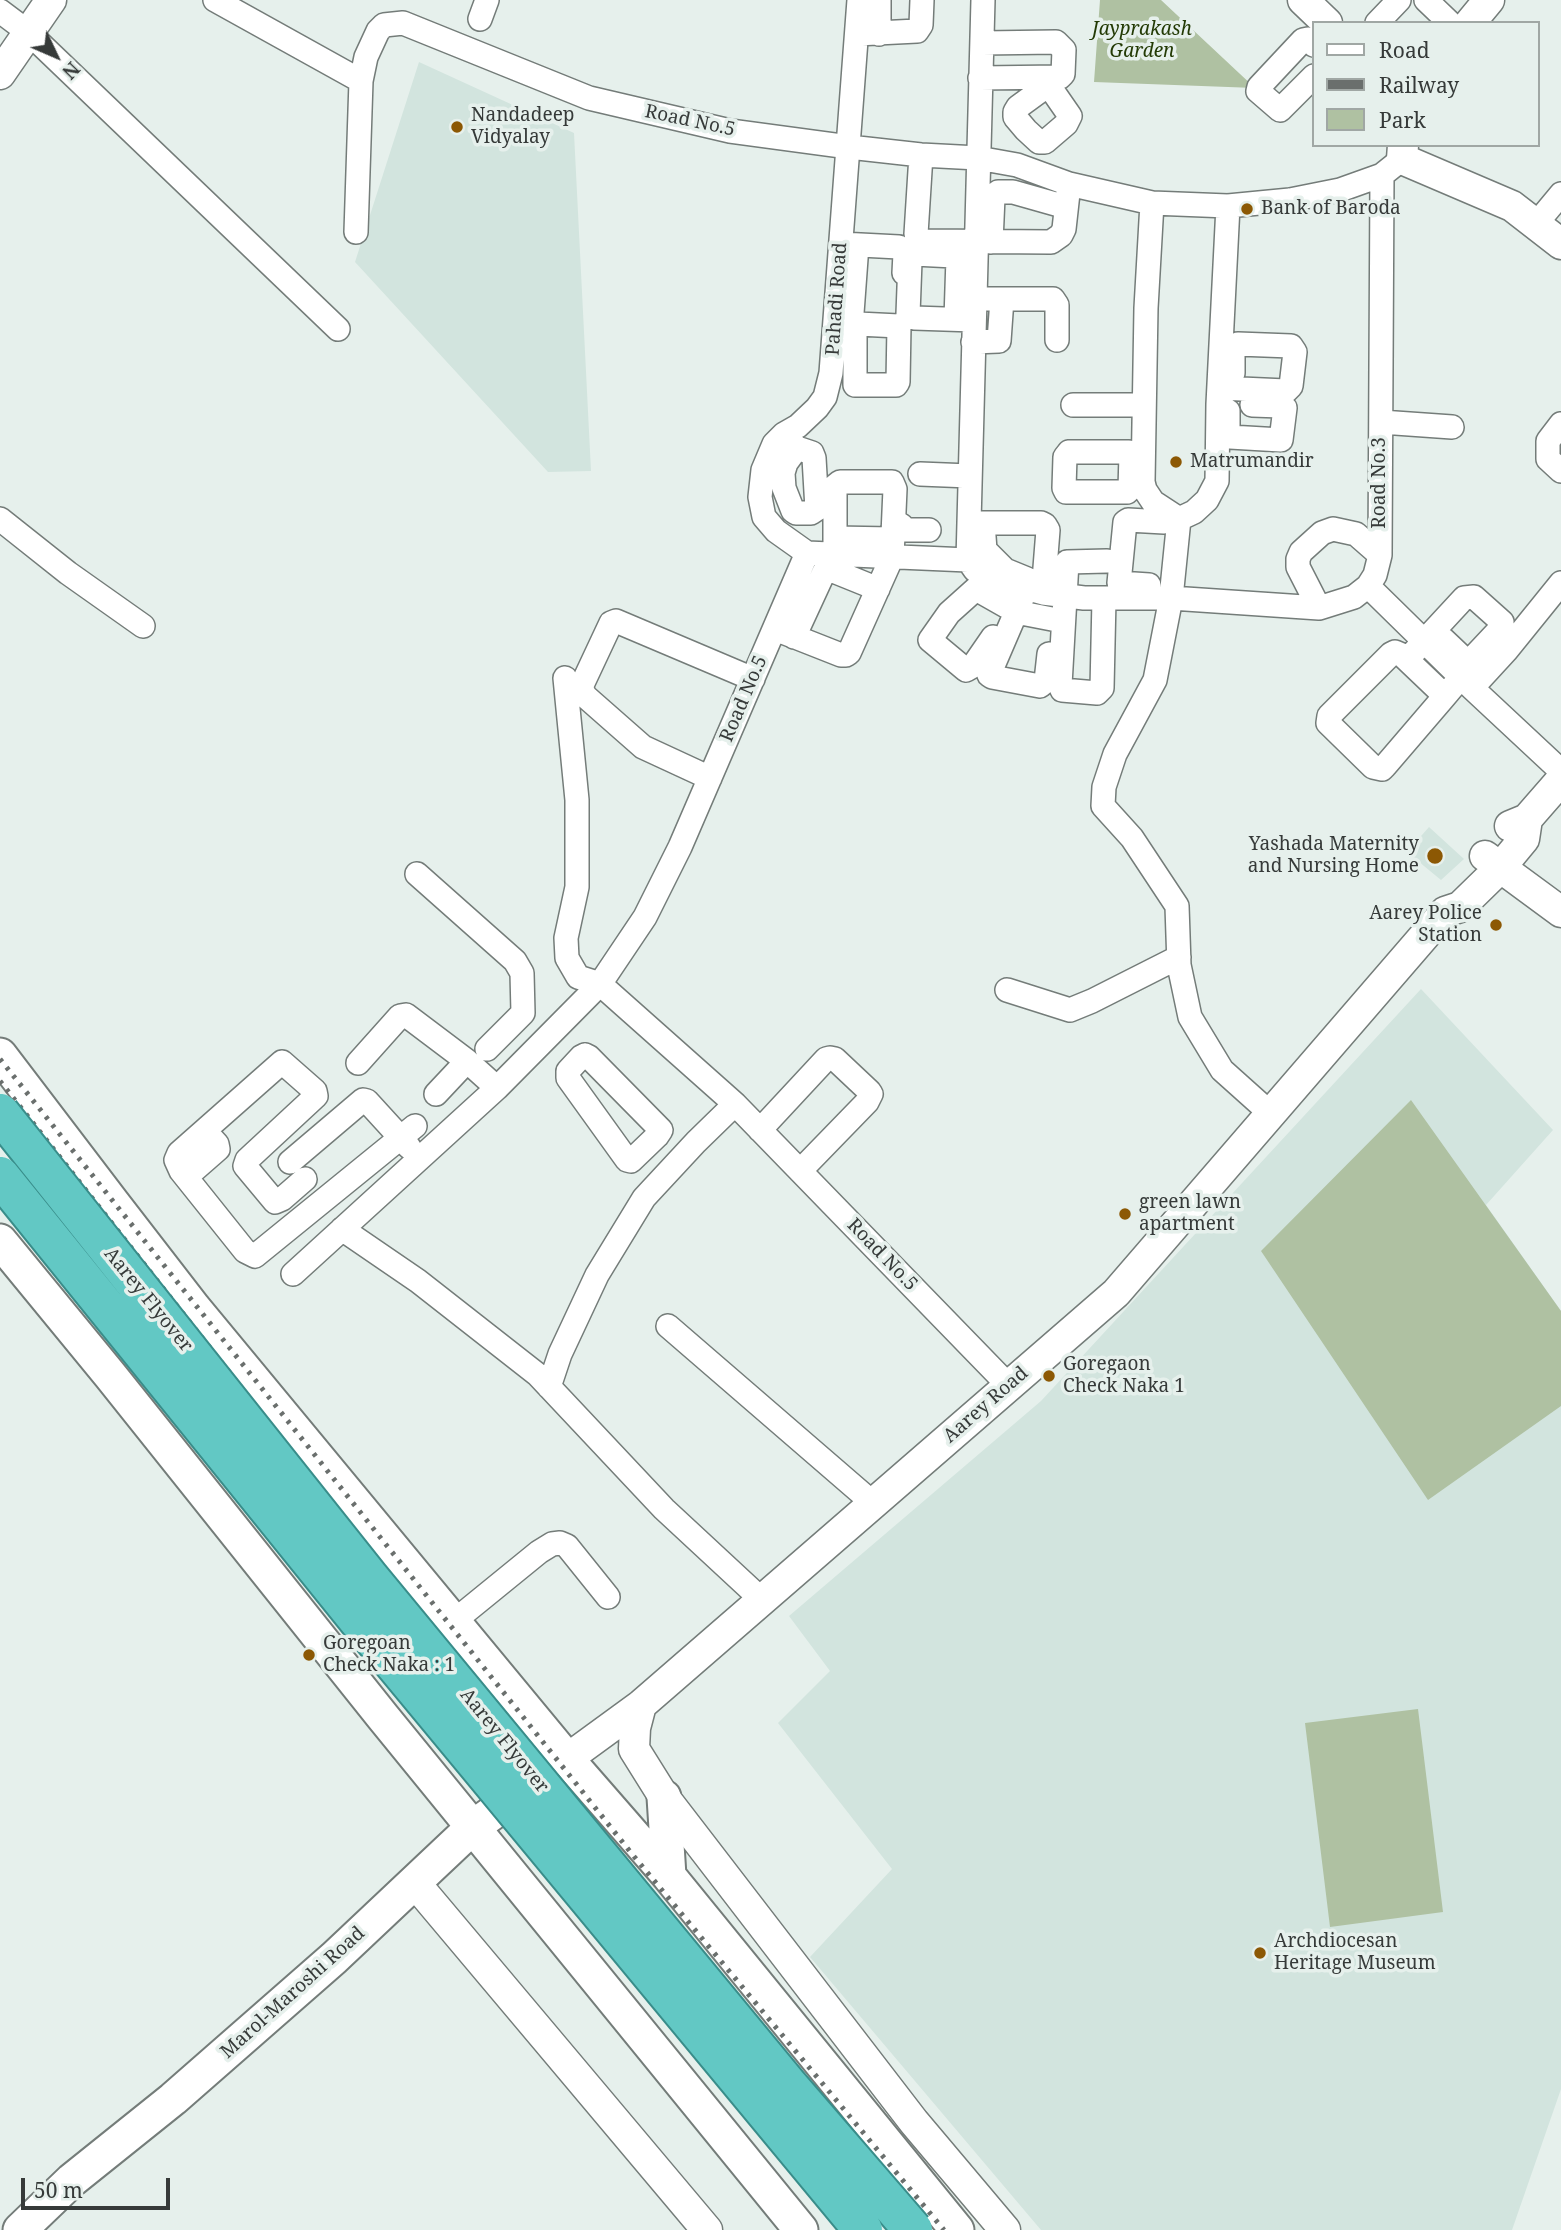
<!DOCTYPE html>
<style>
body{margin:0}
#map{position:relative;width:1561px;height:2230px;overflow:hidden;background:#e6f0ec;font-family:"Noto Serif",serif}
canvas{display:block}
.legend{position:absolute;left:1312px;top:21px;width:228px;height:126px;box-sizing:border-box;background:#e6f0ec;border:2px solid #a0a7a4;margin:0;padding:9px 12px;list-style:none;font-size:21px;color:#363a39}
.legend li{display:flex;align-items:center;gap:14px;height:35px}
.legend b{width:35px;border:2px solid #a0a7a4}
.north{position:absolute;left:21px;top:21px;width:70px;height:70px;-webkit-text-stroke:5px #e6f0ec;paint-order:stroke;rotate:134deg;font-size:19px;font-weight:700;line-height:28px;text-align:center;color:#363a39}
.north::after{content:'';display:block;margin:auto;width:24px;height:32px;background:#363a39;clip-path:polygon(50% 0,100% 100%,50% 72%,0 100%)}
.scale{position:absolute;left:21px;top:2178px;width:149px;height:32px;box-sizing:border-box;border:4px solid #363a39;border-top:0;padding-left:9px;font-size:21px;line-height:24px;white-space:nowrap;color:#363a39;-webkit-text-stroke:5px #e6f0ec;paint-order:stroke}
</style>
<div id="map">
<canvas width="1561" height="2230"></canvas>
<ul class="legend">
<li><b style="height:9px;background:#fff"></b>Road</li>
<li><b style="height:9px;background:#6a6f6d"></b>Railway</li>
<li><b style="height:19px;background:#afc1a2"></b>Park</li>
</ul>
<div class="north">N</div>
<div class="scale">50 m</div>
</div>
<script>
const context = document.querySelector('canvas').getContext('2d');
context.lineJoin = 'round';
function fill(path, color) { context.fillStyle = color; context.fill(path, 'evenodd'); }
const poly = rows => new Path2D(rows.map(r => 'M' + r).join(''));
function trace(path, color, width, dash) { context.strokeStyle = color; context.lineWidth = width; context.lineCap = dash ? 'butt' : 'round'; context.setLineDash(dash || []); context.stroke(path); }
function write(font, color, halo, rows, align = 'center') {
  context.font = font + ' "Noto Serif",serif'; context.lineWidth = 7; context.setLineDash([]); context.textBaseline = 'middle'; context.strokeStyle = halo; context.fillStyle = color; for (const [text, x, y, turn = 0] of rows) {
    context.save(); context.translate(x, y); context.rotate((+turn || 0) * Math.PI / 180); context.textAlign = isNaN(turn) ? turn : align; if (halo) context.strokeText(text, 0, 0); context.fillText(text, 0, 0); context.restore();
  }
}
const built = poly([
 [419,62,574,133,591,471,548,472,355,262],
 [1429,827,1464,859,1441,880,1407,852],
 [1421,989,1553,1130,1486,1205,1561,1311,1561,2089,1512,2230,1041,2230,810,1957,892,1869,778,1723,830,1671,789,1616,1041,1401]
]);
const green = poly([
 [1100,0,1161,0,1255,88,1094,82],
 [1411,1100,1561,1311,1561,1406,1428,1500,1261,1251],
 [1418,1709,1443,1912,1330,1927,1305,1723]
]);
const minor = poly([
 [215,0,361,81,356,232],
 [1426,0,1450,23],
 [0,11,28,32,338,329],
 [480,19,487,0],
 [1377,23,1399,0],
 [857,34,917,31,921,25,922,0],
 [879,34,879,0],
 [1314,45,1308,39,1303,40,1259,87,1258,91,1280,110,1314,76],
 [980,78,1060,77,1063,74,1064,50,1056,42,982,43],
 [361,81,366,57,378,31,384,25,403,23,589,98,730,131,849,147,921,155,978,158,1017,165,1069,184,1152,203,1228,206,1290,200,1340,190,1382,175,1402,159],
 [1044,88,1052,90,1070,116,1066,124,1045,142,1039,142,1026,130,1015,117,1015,112,1018,107,1044,88],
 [921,155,916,234,920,239,925,241,1051,242,1061,235,1064,229,1069,184],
 [1152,203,1146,308,1143,482,1145,490,1153,502,1179,519],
 [1536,224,1561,194],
 [991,242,993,197,998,192,1013,192,1066,207],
 [841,244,899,247,905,253,904,273],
 [974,299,1053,299,1057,305,1057,340],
 [852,313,857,245],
 [956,319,958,258,954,256,914,254,910,261,908,314,910,316,914,318,974,320],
 [858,324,899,326,898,382,896,385,855,385,855,328,858,324],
 [973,342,999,341,1002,299],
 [1219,388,1286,391,1291,386,1295,352,1291,346,1238,344,1233,351,1233,373],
 [1073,405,1143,405],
 [1228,411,1228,434,1230,437,1281,440,1285,408,1281,406,1252,405],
 [1381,422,1452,427],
 [1561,424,1548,441,1548,459,1561,471],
 [784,434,797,448,812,453,814,458,817,509,811,513,796,513,793,511,784,488,783,473,786,463,797,448],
 [1069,452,1129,452,1131,454,1130,489,1127,492,1066,492,1064,488,1065,457,1069,452],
 [920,474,970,476],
 [0,519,68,573,143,626],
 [1179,519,1171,598,1155,680,1115,754,1104,787,1103,806,1132,838,1177,906,1179,965,1190,1017,1222,1070,1270,1113],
 [1179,519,1194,512,1207,500,1217,481,1218,404,1228,206],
 [969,523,1041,523,1045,525,1048,530,1043,593],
 [983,523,985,550,1005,570,1027,579],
 [901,525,906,530,929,530],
 [835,538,893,539],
 [807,553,968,560,975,570,988,578,1043,593,1084,598,1171,598,1319,608,1354,597,1368,586,1375,575,1380,555,1382,175],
 [807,553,776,531,764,517,760,497,763,470,774,444,784,434,798,426,817,408,825,397,831,373,859,0],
 [968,560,983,0],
 [988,578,949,613,930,640,966,670,973,666,993,637],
 [1149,585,1119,583,1125,522,1128,520,1164,522],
 [1368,586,1472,688,1506,651,1561,583],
 [976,589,1006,606],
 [1026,589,989,675,992,677,1040,686,1046,681,1049,654],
 [1104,599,1102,688,1097,693,1062,690,1060,685,1067,562,1107,561],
 [1319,608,1298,567,1298,559,1301,552,1322,533,1333,529,1356,534,1380,555],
 [1016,612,1052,619],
 [775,629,841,655,846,655,849,653,892,557,895,489,892,482,840,482,835,486,835,554,831,569],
 [794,637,824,572,827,570,831,570,878,589],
 [1414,652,1464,598,1474,597,1502,622,1502,627,1470,661,1464,659,1444,640],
 [565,678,577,800,577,887,566,938,567,958,578,977,600,984,735,1104,1008,1385],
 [1472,688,1561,771],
 [1445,696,1402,655,1395,652,1391,654,1329,716,1328,723,1373,767,1382,769,1385,766,1445,696,1461,677],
 [710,778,643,747,585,696,581,687,611,623,616,621,753,679],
 [417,874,515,961,522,973,523,1013,487,1049],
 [1007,990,1070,1010,1092,1001,1179,957],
 [585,1055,589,1057,661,1130,657,1136,631,1161,627,1160,568,1078,568,1071,581,1057,585,1055],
 [358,1063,400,1016,406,1015,467,1061,497,1088],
 [436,1094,467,1061],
 [760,1130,826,1059,830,1058,835,1059,869,1091,871,1094,867,1102,800,1171],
 [290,1162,363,1100,367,1101,409,1147],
 [186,1177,218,1149,217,1144,205,1131],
 [305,1179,282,1199,275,1202,245,1166,247,1160,316,1096,315,1091,282,1062,179,1153,176,1160,181,1171,245,1251,255,1256,415,1126],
 [342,1229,418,1281,538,1375,664,1509,761,1599],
 [293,1274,497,1088,600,984,645,917,680,847,807,553],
 [668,1326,874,1504],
 [549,1387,560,1354,597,1275,644,1198,696,1142,735,1104],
 [453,1622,539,1552,552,1544,560,1543,567,1546,608,1597]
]);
const tertiary = poly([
 [1303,0,1327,23],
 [1470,23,1489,0],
 [0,74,51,0],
 [1403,145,1402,159,1512,206,1561,244],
 [1510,826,1527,819,1561,780],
 [1485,856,1561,912],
 [641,1705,635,1728,634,1749,664,1797,914,2122,1005,2230],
 [567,1759,641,1705,1116,1293,1445,912,1460,907,1500,868,1524,839,1527,819],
 [415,1883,707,2230]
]);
const secondary = poly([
 [0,1055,112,1202,194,1308,567,1759,669,1876,957,2230],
 [0,1241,110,1375,383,1717,801,2230],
 [664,1797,669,1876],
 [20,2230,72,2180,173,2099,334,1958,473,1827,530,1786]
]);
const rail = poly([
 [0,1059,632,1854,944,2230],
 [0,1081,618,1866,920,2230]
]);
const trunkBridge = poly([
 [0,1113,369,1577,788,2085,913,2230],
 [0,1176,363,1626,863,2230]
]);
const markers = [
 [457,127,7,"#8c5804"],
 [1247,209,7,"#8c5804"],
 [1176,462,7,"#8c5804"],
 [1435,856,9,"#8c5804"],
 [1496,925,7,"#8c5804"],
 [1125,1214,7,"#8c5804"],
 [1049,1376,7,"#8c5804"],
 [309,1655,7,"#8c5804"],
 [1260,1953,7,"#8c5804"]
];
const parkNames = [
 ["Jayprakash",1142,30],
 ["Garden",1142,52]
];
const poiNames = [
 ["Nandadeep",471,116],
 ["Vidyalay",471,138],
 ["Bank of Baroda",1261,209],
 ["Matrumandir",1190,462],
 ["Yashada Maternity",1419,845,"right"],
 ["and Nursing Home",1419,867,"right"],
 ["Aarey Police",1482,914,"right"],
 ["Station",1482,936,"right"],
 ["green lawn",1139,1203],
 ["apartment",1139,1225],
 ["Goregaon",1063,1365],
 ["Check Naka 1",1063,1387],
 ["Goregoan",323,1644],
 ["Check Naka : 1",323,1666],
 ["Archdiocesan",1274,1942],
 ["Heritage Museum",1274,1964]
];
const streetNames = [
 ["Road No.5",690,121,12],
 ["Pahadi Road",837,299,-86],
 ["Road No.3",1380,483,-90],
 ["Road No.5",744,699,-67],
 ["Road No.5",882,1255,46],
 ["Aarey Flyover",148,1300,51],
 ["Aarey Road",986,1405,-41],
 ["Aarey Flyover",504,1741,51],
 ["Marol-Maroshi Road",293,1993,-42]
];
fill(built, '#d2e4de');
fill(green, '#afc1a2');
trace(minor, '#747c79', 26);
trace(tertiary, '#747c79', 33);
trace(secondary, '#747c79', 37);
trace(minor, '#fff', 23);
trace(tertiary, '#fff', 30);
trace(secondary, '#fff', 33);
trace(rail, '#6a6f6d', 5, [3.5, 7]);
trace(trunkBridge, '#398d8a', 42, []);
trace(trunkBridge, '#62c8c4', 38);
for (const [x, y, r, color] of markers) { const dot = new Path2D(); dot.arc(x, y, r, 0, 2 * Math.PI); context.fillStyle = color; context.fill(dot); trace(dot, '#e6f0ec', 2.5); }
write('italic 19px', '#233a05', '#e6f0ec', parkNames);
write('19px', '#363a39', '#e6f0ec', poiNames, 'left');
write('19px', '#363a39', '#e6f0ec', streetNames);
</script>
